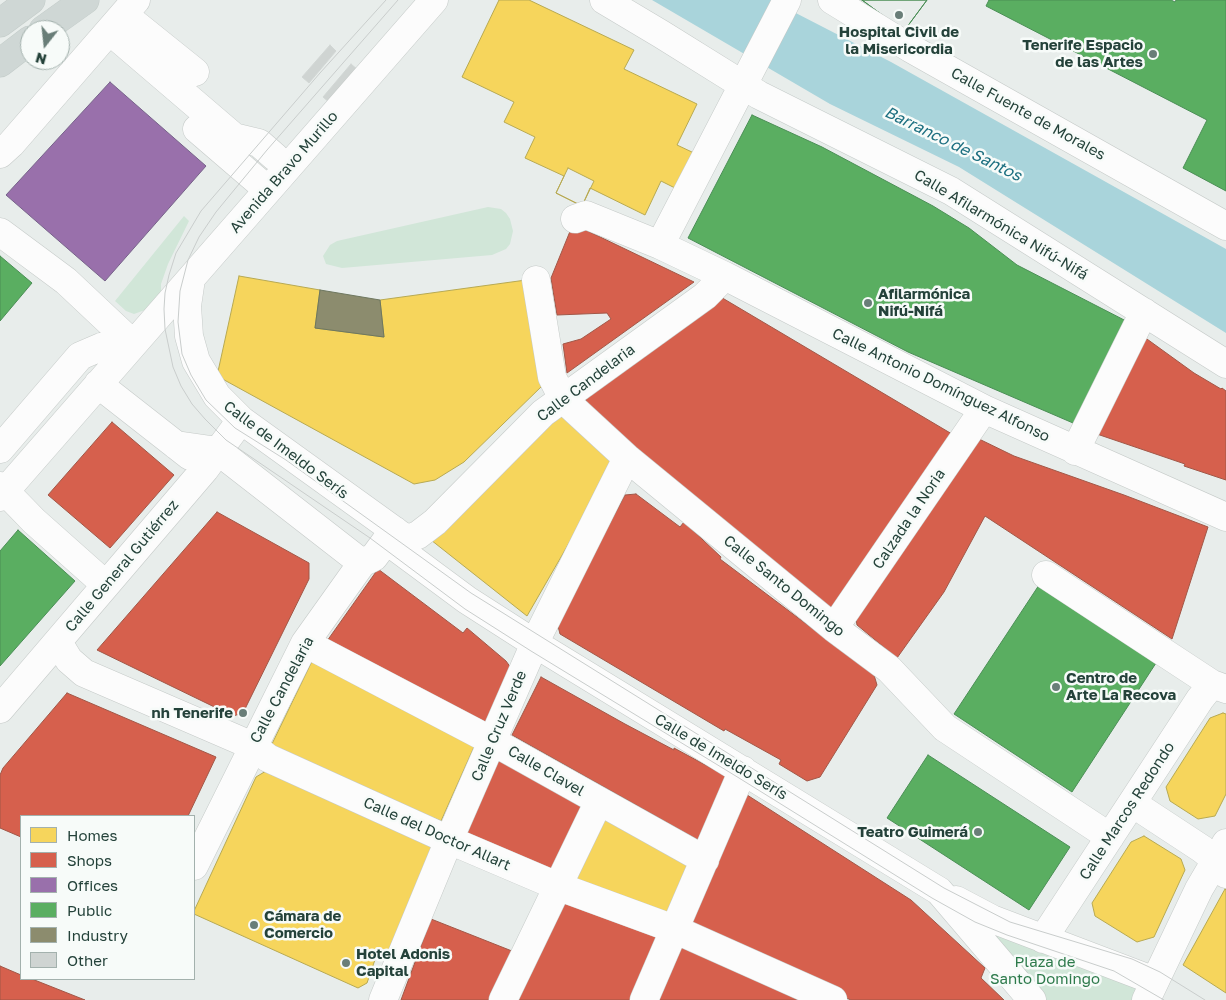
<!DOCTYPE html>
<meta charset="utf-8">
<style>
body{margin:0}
#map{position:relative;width:1226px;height:1000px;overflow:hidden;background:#e8edeb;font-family:"Golos Text",sans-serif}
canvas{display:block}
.legend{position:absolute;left:20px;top:815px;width:175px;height:165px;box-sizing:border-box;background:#f7fbf9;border:1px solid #a3b1ad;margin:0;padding:6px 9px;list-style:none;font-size:15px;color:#24423a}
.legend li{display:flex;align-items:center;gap:10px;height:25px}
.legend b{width:25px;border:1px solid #a3b1ad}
.north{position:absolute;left:20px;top:20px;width:50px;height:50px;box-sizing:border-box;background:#f7fbf9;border:1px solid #a3b1ad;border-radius:50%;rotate:196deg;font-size:14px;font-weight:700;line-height:20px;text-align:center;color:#24423a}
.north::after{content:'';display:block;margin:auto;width:18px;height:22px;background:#697e78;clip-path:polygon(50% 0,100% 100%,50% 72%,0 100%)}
</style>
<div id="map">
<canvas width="1226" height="1000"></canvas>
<ul class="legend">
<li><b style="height:14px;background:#f6d55c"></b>Homes</li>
<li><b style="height:14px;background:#d6604d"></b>Shops</li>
<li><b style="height:14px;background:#9970ab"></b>Offices</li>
<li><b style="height:14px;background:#5aae61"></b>Public</li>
<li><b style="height:14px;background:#8c8c6e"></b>Industry</li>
<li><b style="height:14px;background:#cfd4d2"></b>Other</li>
</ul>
<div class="north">N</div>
</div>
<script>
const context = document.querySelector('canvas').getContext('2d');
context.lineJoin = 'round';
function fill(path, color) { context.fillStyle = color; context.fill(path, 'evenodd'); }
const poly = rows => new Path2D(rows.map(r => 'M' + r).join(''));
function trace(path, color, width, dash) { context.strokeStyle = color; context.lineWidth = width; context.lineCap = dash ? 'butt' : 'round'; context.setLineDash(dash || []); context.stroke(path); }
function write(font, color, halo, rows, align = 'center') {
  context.font = font + ' "Golos Text",sans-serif'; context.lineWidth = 5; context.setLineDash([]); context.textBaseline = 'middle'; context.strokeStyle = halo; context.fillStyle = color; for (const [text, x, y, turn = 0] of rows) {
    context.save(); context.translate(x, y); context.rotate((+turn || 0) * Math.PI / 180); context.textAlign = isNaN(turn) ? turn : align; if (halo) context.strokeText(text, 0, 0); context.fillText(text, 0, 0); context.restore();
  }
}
const green = poly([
 [488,207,501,209,506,213,510,219,513,231,510,244,506,249,492,255,342,268,326,264,323,256,330,245,337,241],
 [184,216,189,221,168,264,161,284,161,294,145,310,134,314,126,311,115,301],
 [939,891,1119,966,1146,1000,1032,1000]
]);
const water = poly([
 [652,0,775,0,788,9,891,62,1226,249,1226,333,959,167,830,104]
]);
const homes = poly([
 [499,0,529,0,634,50,624,69,697,104,677,145,694,153,677,189,661,181,645,215,590,188,582,206,556,193,564,176,525,158,535,137,504,122,514,102,462,77,499,0],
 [568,168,594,181,582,206,556,193,568,168],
 [239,276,320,290,315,328,384,337,380,300,526,280,542,386,464,462,435,480,414,484,217,376,239,276],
 [559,408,614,465,527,616,431,540,559,408],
 [315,655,478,738,441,821,275,754,271,746,315,655],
 [1223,713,1226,714,1226,794,1215,816,1198,819,1170,801,1166,787,1210,718,1223,713],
 [266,771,435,842,388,952,379,948,367,983,358,988,194,914,194,911,256,777,266,771],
 [602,813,685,858,689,868,670,912,660,916,572,878,602,813],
 [1144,836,1181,859,1185,870,1154,937,1137,942,1095,916,1092,903,1131,842,1144,836],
 [1225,889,1226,890,1226,993,1183,965,1225,889]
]);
const shops = poly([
 [573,224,694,282,567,373,563,344,581,339,611,319,607,313,557,315,551,278,573,224],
 [719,296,957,437,837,607,829,609,586,407,586,394,719,296],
 [1140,334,1194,373,1221,389,1222,388,1226,391,1226,480,1184,466,1185,464,1091,432,1140,334],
 [112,422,174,475,110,548,48,495,112,422],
 [979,439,1014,456,1124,495,1208,527,1172,639,985,516,944,592,897,658,857,625,855,613,979,439],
 [636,494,680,527,684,522,721,557,720,559,874,675,877,685,820,777,807,781,779,764,781,760,725,729,724,731,560,634,557,622,625,495,636,494],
 [217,512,309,563,309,579,243,713,233,716,97,650,217,512],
 [378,569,463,633,467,628,506,661,511,668,486,729,327,641,378,569],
 [541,677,625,724,674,750,674,748,735,781,707,845,512,735,541,677],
 [67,693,216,757,188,816,21,816,21,837,0,828,0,775,3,768,67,693],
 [504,757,587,803,556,871,467,835,462,826,495,760,504,757],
 [744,793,911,900,985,968,981,978,1004,1000,851,1000,692,932,688,923,744,793],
 [562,898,657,936,632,1000,510,1000,562,898],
 [431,919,517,953,496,1000,401,1000,431,919],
 [679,946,808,1000,657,1000,679,946],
 [0,966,21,975,21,979,32,979,85,1000,0,1000,0,966]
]);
const offices = poly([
 [110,82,206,166,105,281,6,195,110,82]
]);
const public = poly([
 [862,0,927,0,904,31,862,0],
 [862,0,927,0,904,31,862,0],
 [989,0,1171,0,1175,2,1176,0,1226,0,1226,191,1183,168,1207,120,986,6,989,0],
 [752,115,822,147,933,206,969,228,1017,265,1130,323,1080,426,908,352,688,238,752,115],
 [0,256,32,283,0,321,0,256],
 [18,530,75,581,0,666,0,551,18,530],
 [1041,582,1158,660,1072,792,954,714,1041,582],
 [928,755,1070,847,1029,910,887,818,928,755]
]);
const industry = poly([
 [320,290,380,300,384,337,315,328,320,290]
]);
const building = poly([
 [330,45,336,51,309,83,302,77,330,45],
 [351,64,358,70,330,103,323,97,351,64]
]);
const minor = poly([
 [604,0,661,34,759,95,951,191,1226,364],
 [832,0,910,48,1226,226],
 [124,15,195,72],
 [110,31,234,137,259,143,275,157],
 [197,129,268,190],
 [0,154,11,144,136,0],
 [575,219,586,215,660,245,725,276,984,409,1226,517],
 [0,232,66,281,133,344],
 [660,245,787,0],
 [191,279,187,306,189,336,196,361,217,396,241,420,402,536,410,538,418,535,435,522,543,413,705,296,725,276],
 [536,280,552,377,563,399,627,458,834,628,889,669,945,728,1110,837],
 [98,384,190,456],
 [176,445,218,451,362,563],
 [0,449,80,356,101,347,133,344],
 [1075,451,1144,312],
 [0,486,34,521,106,585],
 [0,497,434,0],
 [386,540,467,600,534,643,939,891,1032,1000],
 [1046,575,1212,684,1226,689],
 [834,628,984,409],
 [58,642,69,660,84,673,253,746,268,758,449,840,557,886,674,929,833,1000],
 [305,643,492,741,705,860],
 [0,709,205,469,241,420],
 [1132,803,1202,849,1217,861,1226,874],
 [194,866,305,643,362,563,374,557,394,530],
 [956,900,992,919,1155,981],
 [1043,939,1200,699,1212,684],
 [383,1000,449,840,538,636,627,458],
 [503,1000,599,801],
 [644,1000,743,770],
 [1146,1000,1199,889,1226,843]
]);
const major = poly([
 [0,23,31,0],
 [43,30,85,0],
 [0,63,30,40]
]);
const tram = poly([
 [386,0,320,73,201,211,176,253,169,275,165,293,164,309,165,329,173,367,181,386,192,404,205,419,226,440,370,538,465,609,531,651,739,778,932,898,975,922,1007,935,1114,971,1164,1000],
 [398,0,267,150,216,212,199,237,188,260,180,291,178,322,182,354,191,375,206,400,235,428,286,460,471,593,944,888,1010,922,1132,959,1160,972,1205,1000]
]);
const markers = [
 [899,15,5,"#697e78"],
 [1153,54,5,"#697e78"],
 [868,303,5,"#697e78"],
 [1056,687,5,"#697e78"],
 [243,713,5,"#697e78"],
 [978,832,5,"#697e78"],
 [254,925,5,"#697e78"],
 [346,963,5,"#697e78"]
];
const poiNames = [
 ["Hospital Civil de",899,32,"center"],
 ["la Misericordia",899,49,"center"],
 ["Tenerife Espacio",1143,45,"right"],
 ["de las Artes",1143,62,"right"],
 ["Afilarmónica",878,294],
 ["Nifú-Nifá",878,311],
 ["Centro de",1066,678],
 ["Arte La Recova",1066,695],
 ["nh Tenerife",233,713,"right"],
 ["Teatro Guimerá",968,832,"right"],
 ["Cámara de",264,916],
 ["Comercio",264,933],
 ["Hotel Adonis",356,954],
 ["Capital",356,971]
];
const streetNames = [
 ["Calle Fuente de Morales",1028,114,29],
 ["Avenida Bravo Murillo",284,172,-49],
 ["Calle Afilarmónica Nifú-Nifá",1001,225,31],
 ["Calle Candelaria",586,383,-37],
 ["Calle Antonio Domínguez Alfonso",941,385,26],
 ["Calle de Imeldo Serís",286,450,37],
 ["Calzada la Noria",909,519,-56],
 ["Calle General Gutiérrez",122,566,-50],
 ["Calle Santo Domingo",784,586,39],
 ["Calle Candelaria",282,690,-62],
 ["Calle Cruz Verde",499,726,-67],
 ["Calle de Imeldo Serís",721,757,31],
 ["Calle Clavel",546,771,30],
 ["Calle Marcos Redondo",1127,811,-57],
 ["Calle del Doctor Allart",437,834,24]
];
const parkNames = [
 ["Plaza de",1045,962],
 ["Santo Domingo",1045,979]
];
const waterNames = [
 ["Barranco de Santos",953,144,26]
];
fill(green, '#d1e6d8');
fill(water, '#a9d4db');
fill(homes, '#f6d55c');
trace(homes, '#b7a952', 1);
fill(shops, '#d6604d');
trace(shops, '#a15747', 1);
fill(offices, '#9970ab');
trace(offices, '#766289', 1);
fill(public, '#5aae61');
trace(public, '#4a8e55', 1);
fill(industry, '#8c8c6e');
trace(industry, '#6d765e', 1);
fill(building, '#cfd4d2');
trace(building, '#d1d6d4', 1);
trace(minor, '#c5cac8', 29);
trace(major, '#c3ccc9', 29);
trace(minor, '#fcfcfc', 28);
trace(major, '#cfd7d5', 28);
trace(tram, '#c9cdcc', 1);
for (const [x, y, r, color] of markers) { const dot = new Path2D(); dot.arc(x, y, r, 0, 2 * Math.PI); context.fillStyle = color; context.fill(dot); trace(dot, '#f7fbf9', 2); }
write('bold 15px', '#24423a', '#f7fbf9', poiNames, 'left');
write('15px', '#24423a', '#f7fbf9', streetNames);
write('15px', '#2d7a4b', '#f7fbf9', parkNames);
write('italic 16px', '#1c6f80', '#f7fbf9', waterNames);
</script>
